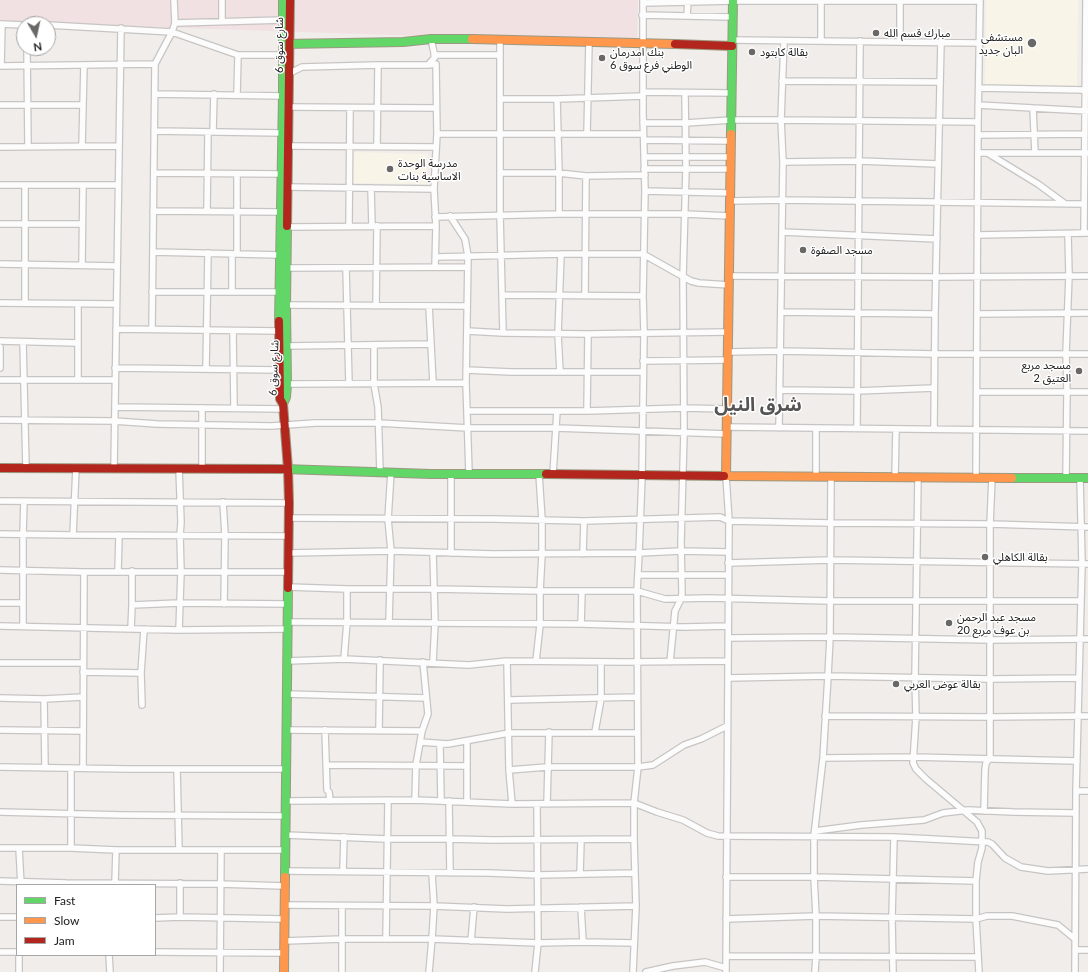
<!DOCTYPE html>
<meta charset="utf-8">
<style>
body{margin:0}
#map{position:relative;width:1088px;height:972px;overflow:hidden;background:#f0edea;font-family:Lato,sans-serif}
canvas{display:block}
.legend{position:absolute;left:16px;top:884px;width:140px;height:72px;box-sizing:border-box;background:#fff;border:1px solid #a6a6a6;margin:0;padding:5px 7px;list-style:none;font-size:12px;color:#212121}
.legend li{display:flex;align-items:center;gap:8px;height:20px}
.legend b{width:20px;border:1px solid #a6a6a6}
.north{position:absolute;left:16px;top:16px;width:40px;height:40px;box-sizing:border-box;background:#fff;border:1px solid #a6a6a6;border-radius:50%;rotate:171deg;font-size:11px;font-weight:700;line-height:16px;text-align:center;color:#212121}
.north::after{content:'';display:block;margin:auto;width:14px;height:18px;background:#696867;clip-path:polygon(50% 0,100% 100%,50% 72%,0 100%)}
</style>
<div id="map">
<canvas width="1088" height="972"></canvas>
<ul class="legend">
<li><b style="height:5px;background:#63d668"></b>Fast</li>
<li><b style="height:5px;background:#ff974d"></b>Slow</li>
<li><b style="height:5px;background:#b3261e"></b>Jam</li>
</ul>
<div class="north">N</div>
</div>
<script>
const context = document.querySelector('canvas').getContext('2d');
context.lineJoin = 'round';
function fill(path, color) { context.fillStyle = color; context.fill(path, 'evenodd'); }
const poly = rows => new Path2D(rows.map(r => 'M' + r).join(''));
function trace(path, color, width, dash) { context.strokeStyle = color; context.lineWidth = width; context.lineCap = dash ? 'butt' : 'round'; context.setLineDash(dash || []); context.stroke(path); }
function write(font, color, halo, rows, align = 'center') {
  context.font = font + ' Lato,"Noto Sans Arabic",sans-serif'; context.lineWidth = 3; context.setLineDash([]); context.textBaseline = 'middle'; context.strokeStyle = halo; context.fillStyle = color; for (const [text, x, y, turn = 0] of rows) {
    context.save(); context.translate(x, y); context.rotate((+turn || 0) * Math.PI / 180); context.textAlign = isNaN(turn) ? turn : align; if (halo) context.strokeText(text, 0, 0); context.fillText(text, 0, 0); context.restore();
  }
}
const commercial = poly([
 [0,0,638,0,637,43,0,22]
]);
const education = poly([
 [986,0,1078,0,1077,86,985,85],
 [353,152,428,154,426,184,353,183]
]);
const street = poly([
 [222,0,222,21],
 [900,0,900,42],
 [643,3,733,1,980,1],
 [642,15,732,17],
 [687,16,688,0],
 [175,23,283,20],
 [0,24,24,25],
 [48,25,172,32,238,55,283,55],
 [431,39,435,57,428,65,436,64,437,134,434,189,436,226,435,267],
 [500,39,500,215,503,333],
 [732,40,980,43],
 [821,41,821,0],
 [27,48,28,147],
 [434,55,500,55],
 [0,66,155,64],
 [1,66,2,24],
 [290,73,302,67,378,65],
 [782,81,940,82],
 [979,88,1085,90],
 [643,92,731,93],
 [155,94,283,96],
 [237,95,238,55],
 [500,99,557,99,643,96],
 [557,99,559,173,559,214],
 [0,105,83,105],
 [978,105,1088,111],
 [289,107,436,108],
 [1033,108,1035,153],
 [643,123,686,123,731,120,781,120,978,122],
 [154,131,282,133],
 [213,132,214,94],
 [437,134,643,134],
 [587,134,589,42],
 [978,135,1085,134],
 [644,140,731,141],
 [82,146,84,65],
 [289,146,436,147],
 [377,146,378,65,428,65],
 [0,147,119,146],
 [978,153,1088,153],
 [989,154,1038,184,1064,203],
 [644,157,730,157],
 [783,162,860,161,938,164],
 [644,169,730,169],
 [154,173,281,174],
 [500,173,559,173,586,176,645,175],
 [0,185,118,185],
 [287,187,434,189],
 [371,188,372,226],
 [645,191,730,193],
 [730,201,783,200,1084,204],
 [207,210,208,132],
 [153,211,280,212],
 [450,216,465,239,468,256,466,383,469,473],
 [435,217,559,214,685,214,730,216],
 [0,224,82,224],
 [349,226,350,108],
 [287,227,436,226],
 [782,232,937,239],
 [1084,233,1086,0],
 [977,235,1088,233],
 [153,252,280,255],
 [232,254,232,292],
 [237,254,237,174],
 [436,257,561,254,643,254,691,281,699,283,729,285],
 [0,264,117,266],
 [82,265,83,185],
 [286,268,467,267],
 [346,268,349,384],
 [729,276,936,277,1088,276],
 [152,292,280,292],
 [502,295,643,296],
 [585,295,586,176],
 [0,303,116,304],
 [25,303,25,185],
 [286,305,467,306],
 [376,306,377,226],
 [429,306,433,383],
 [781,312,935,314],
 [977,314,1088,313],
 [116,329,279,331],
 [152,329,155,64,172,32,175,23,174,0],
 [233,331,234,408],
 [467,331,503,333,588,334,728,332],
 [0,341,78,343],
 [23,342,26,468],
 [374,345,374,384,378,407,380,472],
 [286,346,431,344],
 [0,347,0,368],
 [728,352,781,351,935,354,1088,354],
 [643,361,728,360],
 [115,368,280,370],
 [206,369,208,253],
 [466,370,511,372,643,372],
 [560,372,558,334,561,254],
 [0,380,115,380],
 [78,380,78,304],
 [287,384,466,383],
 [780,390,857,391,934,388],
 [977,392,1088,392],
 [115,407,284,409],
 [467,411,587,411,684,408,727,409],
 [587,411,588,334],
 [0,420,114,421,157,424,271,426,315,423,378,423,468,428,556,428,727,434],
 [727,427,1088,431],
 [779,428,783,162,781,120,784,41],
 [857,428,860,41],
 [816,429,816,477],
 [934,429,935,314,941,41],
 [114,468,121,28],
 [179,469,181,522,180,536,181,572,179,630],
 [202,469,202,408],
 [451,473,451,553],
 [553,474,557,411],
 [895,478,896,429],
 [918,478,915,677,916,717,913,763,916,769,926,779,977,822,982,831,982,848,978,862,976,881,976,919,979,972],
 [976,478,978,122,980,0],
 [1066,478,1067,392,1066,353,1069,275,1068,234],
 [0,501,289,503],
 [223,502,225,535,224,604],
 [289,518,494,519,584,521,720,517,729,521,831,523,990,524,1088,527],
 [0,534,73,535,288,536],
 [73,535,76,468],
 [288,553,391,551,493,554,639,553,681,551,728,552],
 [433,553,435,623,433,662],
 [583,554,584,521],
 [728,563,830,560,1088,564],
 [0,570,84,572,288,572],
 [118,572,119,535],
 [638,575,728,575],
 [288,587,347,589,434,589,540,591,637,591,665,599,709,598,830,601,1080,601],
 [0,603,23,603],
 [132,605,179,603,288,604],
 [288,622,581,624,685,627,728,626],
 [389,622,391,551,388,519,391,472],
 [581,624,582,592],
 [23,625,23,534,24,501],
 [0,626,179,630,288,629],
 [131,629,132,605,132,571],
 [728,638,830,637,991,640,1088,639],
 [344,659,347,622,347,589],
 [287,661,344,659,469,665,507,661,625,662,728,661],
 [507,661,509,770,512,804],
 [536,661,540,625,540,591,542,554,542,520,539,474],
 [670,662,675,611,681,599,682,593,681,542,684,433,683,277,686,169,685,93],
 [0,663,83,663],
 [83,672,141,673],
 [728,678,828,676,990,679,1079,678],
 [287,694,426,698],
 [0,698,44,699,83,697],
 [44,699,45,768],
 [509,700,637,697],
 [142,705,141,673,144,629],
 [825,716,990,717,1088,716],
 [0,730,83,731],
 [287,730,422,731],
 [325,730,327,790,329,792,330,801],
 [379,731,380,660],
 [595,732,601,699,601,662],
 [420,742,448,744,509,733,637,733],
 [467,742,467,802],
 [440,744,441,801],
 [823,758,913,757,1077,761],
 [326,765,467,766],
 [0,767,128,769,286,769],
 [83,768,84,572],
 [177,769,179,850],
 [509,770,547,767,638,767,653,765,684,745,701,739,727,726],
 [1076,791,1088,791],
 [415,800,416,765,422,731,428,714,423,662],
 [285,801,415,800,512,804,634,803,657,812,683,820,707,833,718,836,894,837,988,842,992,844,1005,858,1021,867,1048,871,1088,869],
 [449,801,450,873],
 [547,803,549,732],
 [984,811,985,770,986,763,990,758,990,524,992,478],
 [0,812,123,815,285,816],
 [815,831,861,825,924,820,943,813,968,810,1013,812,1076,813],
 [285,835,387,839,450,839,493,840,634,839],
 [0,848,71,848,116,850,285,850],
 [19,848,21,885],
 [71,848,71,768],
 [284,871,490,873,538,875,635,873],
 [343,871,344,837],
 [580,874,581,840],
 [726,877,814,877,976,881],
 [0,881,66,883,220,884,284,886],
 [115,883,116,850],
 [284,905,434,906,507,909,636,906],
 [342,906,342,972],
 [581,907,583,942],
 [0,917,17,917],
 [180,917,180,883],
 [155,918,180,917,283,919],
 [726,919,816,916,976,919,987,916,1012,916,1058,925,1075,939],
 [386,939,388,800],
 [284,941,342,939,432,939,538,943,583,942,634,943],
 [471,941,474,907],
 [1075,950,1088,950],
 [0,952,17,952],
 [155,952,283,953],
 [19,955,19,972],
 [109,955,110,972],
 [726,956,978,957],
 [220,972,221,851],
 [429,972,432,939,434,906,432,873],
 [535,972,538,943,537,804],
 [633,972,636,906,634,839,634,803,638,767,637,591,639,553,642,476,644,333,643,296,645,191,643,114,643,0],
 [646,972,673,966,705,962,726,968],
 [726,972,729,521,726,476],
 [815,972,816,956,816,916,814,877,814,836,823,758,828,676,830,637,831,477],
 [893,972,892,918,894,837],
 [1075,972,1076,791,1082,564,1080,478]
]);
const fast = poly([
 [283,44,403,42,431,39,472,39],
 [731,134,733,0],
 [279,321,283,96,283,0],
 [283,404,286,397,287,384,286,305,287,226],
 [284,469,431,474,546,474],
 [1012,478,1088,478],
 [285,877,288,588]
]);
const slow = poly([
 [472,39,675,44],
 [724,476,1012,478],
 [726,476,731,134],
 [284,972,285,877]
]);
const jam = poly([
 [675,44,732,46],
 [287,226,290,0],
 [279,321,280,399,283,404,288,469,289,503,288,588],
 [0,468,284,469],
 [546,474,724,476]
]);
const markers = [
 [876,33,4,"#696867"],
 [1032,43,5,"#696867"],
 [752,52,4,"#696867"],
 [602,58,4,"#696867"],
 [390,169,4,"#696867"],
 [803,250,4,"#696867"],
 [1079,371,4,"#696867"],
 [985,557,4,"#696867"],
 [949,623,4,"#696867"],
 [896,684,4,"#696867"]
];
const poiNames = [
 ["مبارك قسم الله",884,33],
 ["مستشفى",1023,37,"right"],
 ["البان جديد",1023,50,"right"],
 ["بنك امدرمان",610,52],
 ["الوطني فرع سوق 6",610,65],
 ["بقالة كابتود",760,52],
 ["مدرسة الوحدة",398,163],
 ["الاساسية بنات",398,176],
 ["مسجد الصفوة",811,250],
 ["مسجد مربع",1071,365,"right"],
 ["2 العتيق",1071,378,"right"],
 ["بقالة الكاهلي",993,557],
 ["مسجد عبد الرحمن",957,617],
 ["بن عوف مربع 20",957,630],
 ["بقالة عوض العربي",904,684]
];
const streetNames = [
 ["شارع سوق 6",279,45,-90],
 ["شارع سوق 6",274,368,-88]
];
const townNames = [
 ["شرق النيل",758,405]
];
fill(commercial, '#f1e1e2');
fill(education, '#f8f4e7');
trace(street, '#c7c5c4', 8);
trace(fast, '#9b9981', 10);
trace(slow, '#9b9981', 10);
trace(jam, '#9b9981', 10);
trace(street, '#fdfcfc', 5.5);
trace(fast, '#63d668', 8);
trace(slow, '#ff974d', 8);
trace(jam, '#b3261e', 8);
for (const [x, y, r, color] of markers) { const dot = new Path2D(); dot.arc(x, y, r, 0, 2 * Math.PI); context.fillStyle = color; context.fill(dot); trace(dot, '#fff', 1.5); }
write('11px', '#212121', '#fff', poiNames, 'left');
write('11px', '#212121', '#fff', streetNames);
write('bold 19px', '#545454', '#fff', townNames);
</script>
